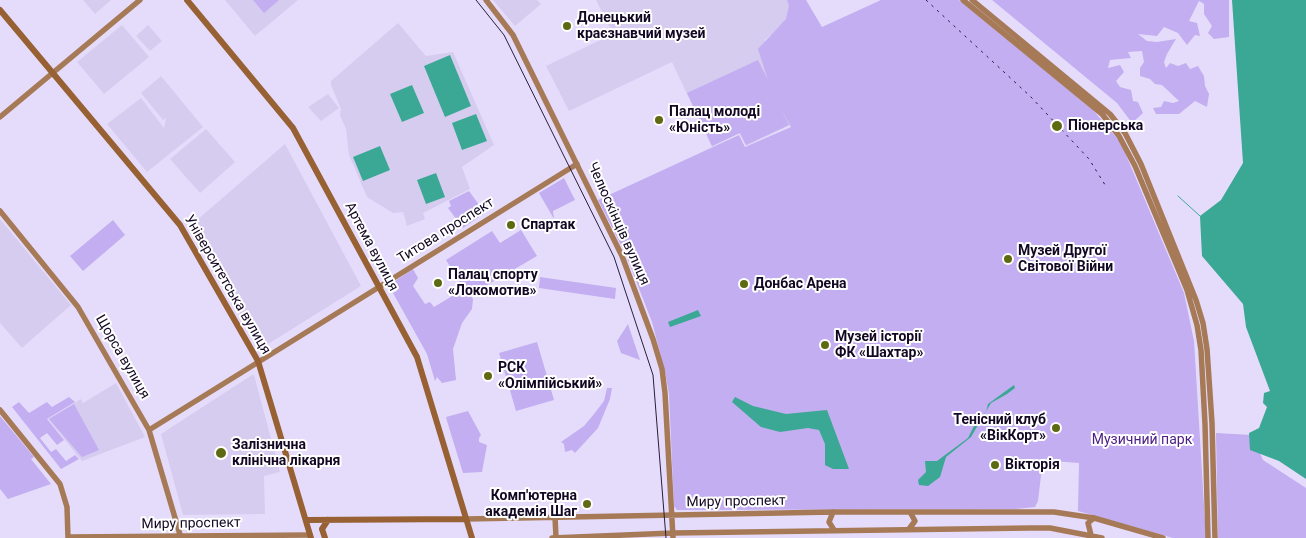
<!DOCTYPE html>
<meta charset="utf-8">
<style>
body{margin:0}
canvas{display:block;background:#e5dcfc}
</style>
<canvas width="1306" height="538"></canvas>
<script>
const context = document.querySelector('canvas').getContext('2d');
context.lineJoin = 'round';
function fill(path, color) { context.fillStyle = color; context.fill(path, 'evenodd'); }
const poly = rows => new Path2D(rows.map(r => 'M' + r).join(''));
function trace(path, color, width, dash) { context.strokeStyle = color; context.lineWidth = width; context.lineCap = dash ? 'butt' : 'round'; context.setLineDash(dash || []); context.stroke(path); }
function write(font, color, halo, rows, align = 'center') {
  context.font = font + ' Roboto,sans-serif'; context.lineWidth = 4; context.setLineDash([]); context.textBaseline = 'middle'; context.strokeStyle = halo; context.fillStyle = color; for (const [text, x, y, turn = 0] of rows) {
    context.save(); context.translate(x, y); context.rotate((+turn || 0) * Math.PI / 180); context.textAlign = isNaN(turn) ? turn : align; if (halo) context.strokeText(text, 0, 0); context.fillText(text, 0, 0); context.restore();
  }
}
const built = poly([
 [83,0,111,0,95,14],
 [225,0,298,0,255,36],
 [493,0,537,0,541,4,515,26],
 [596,0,788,0,791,17,765,40,803,119,746,146,739,133,712,147,672,62,569,111,546,66,613,34],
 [398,23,426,56,453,52,494,145,462,167,470,189,423,213,425,219,407,226,403,212,393,213,367,197,349,155,346,129,340,115,341,109,331,85,331,81],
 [122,25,149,57,104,94,77,62],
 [148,25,162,41,150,51,136,36],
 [161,76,203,127,147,172,107,124,141,98,164,128,166,118,163,120,141,93],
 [328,94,339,108,321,121,308,107],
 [206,129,235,162,200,193,170,159],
 [285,144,361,286,260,349,190,226],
 [0,219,71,305,22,348,0,323],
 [252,375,254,375,280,472,264,476,265,514,183,515,161,434],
 [116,383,145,437,82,461,48,419,81,399,83,403]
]);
const green = poly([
 [253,0,279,0,264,13],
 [787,0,806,0,822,27,881,0,959,0,1093,110,1121,143,1184,293,1194,341,1206,538,1173,538,1078,511,1079,463,1053,461,1052,467,1042,467,1038,501,1035,507,1016,509,677,510,674,506,669,394,665,372,652,322,626,255,598,200,739,135,745,147,791,127,781,109,789,125,746,145,740,133,712,146,687,93,758,60,768,80,758,49,786,19,789,6],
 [992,0,1229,0,1229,37,1214,39,1208,33,1212,26,1204,14,1204,4,1199,1,1189,21,1197,23,1200,36,1195,35,1187,45,1178,33,1164,27,1157,36,1138,34,1147,41,1157,42,1176,39,1167,54,1164,62,1166,68,1170,63,1178,66,1186,63,1190,69,1198,66,1204,76,1205,86,1209,94,1207,107,1195,101,1179,114,1156,114,1153,108,1161,107,1164,101,1173,103,1179,101,1162,85,1155,84,1150,79,1140,76,1140,68,1144,62,1142,51,1128,52,1131,58,1110,60,1108,68,1120,65,1124,72,1116,81,1120,87,1131,90,1133,101,1138,102,1143,113,1132,123,1117,103],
 [564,178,575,200,553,211,554,219,539,193],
 [469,191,485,213,463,228,448,208,451,206,449,201],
 [113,220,125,235,83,271,70,256],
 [521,230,537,256,470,295,473,299,472,309,462,323,453,349,456,380,442,383,437,377,435,381,427,354,393,293,397,291,392,283,413,269,418,278,413,286,425,304,430,302,434,307,464,289,446,260,492,231,500,243],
 [540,277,616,288,615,299,539,288],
 [628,324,640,360,621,353,617,341],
 [537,342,554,400,516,411,499,353],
 [607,388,612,388,610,399,598,428,575,453,572,450,565,452,564,444,561,442,584,426,594,414,604,401],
 [69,397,75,402,47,419,64,440,57,445,47,433,40,438,51,452,56,449,66,461,75,455,79,459,61,469,12,407,19,402,29,413,47,402,52,407],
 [74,404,99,450,82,457,49,419],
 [468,411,481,435,479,438,479,442,487,445,482,472,463,473,447,421,446,417],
 [0,416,34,457,31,459,51,484,8,499,0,489],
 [1216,433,1252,435,1263,460,1306,488,1306,538,1218,538]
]);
const water = poly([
 [1232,0,1306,0,1306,479,1279,461,1250,450,1249,433,1259,428,1267,407,1263,403,1264,393,1270,391,1246,327,1243,304,1202,256,1200,216,1221,200,1243,163],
 [450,55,471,106,445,117,424,66],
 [412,85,424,113,402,122,390,94],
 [476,114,487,141,462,150,452,123],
 [380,146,390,170,363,181,353,157],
 [436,173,445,197,426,204,417,180],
 [698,310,701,316,670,327,668,322],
 [1014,385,1015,388,1007,394,991,403,971,437,946,457,940,477,928,486,919,485,918,480,926,472,925,461,937,461,968,438,977,420,986,412,988,404],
 [735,397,753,406,786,414,827,410,849,469,833,469,825,465,825,444,819,430,808,428,780,432,761,427,732,402]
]);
const stream = poly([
 [1178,196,1200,216]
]);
const secondary = poly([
 [486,0,513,35,622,256,653,339,662,369,665,393,673,538],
 [963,0,1102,114,1119,136,1135,166,1187,290,1197,325,1201,350,1205,424,1208,538],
 [972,0,1110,114,1125,133,1141,164,1196,300,1203,323,1207,349,1212,423,1215,538],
 [0,117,140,0],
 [0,211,78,307,149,430,181,538],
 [0,410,60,484,67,507,68,538],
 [149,430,577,164],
 [833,512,829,522,834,530],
 [555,517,556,538],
 [466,519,833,512,1054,512,1094,518,1163,538],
 [909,529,915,521,910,512],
 [1091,535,1088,523,1094,518],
 [68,537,310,535],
 [552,538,673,533,1030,528,1050,528,1102,538]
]);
const primary = poly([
 [187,0,293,128,417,357,472,538],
 [0,10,180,225,258,361,311,538],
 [306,520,466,519],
 [325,538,322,529,328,520]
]);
const tram = poly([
 [476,0,504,35,614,257,653,375,666,538]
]);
const rail = poly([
 [926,0,1031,97,1089,159,1107,188]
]);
const markers = [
 [567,26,5,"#5d6a12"],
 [659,120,5,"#5d6a12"],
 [1057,126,6,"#5d6a12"],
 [511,225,5,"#5d6a12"],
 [1008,259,5,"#5d6a12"],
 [438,283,5,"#5d6a12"],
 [744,284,5,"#5d6a12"],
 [825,345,5,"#5d6a12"],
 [488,376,5,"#5d6a12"],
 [1056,428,5,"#5d6a12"],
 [221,453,6,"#5d6a12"],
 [995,465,5,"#5d6a12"],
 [587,504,5,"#5d6a12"]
];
const poiNames = [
 ["Донецький",577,18],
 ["краєзнавчий музей",577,34],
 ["Палац молоді",669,112],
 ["«Юність»",669,128],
 ["Піонерська",1068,126],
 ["Спартак",521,225],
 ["Музей Другої",1018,251],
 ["Світової Війни",1018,267],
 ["Палац спорту",448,275],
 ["«Локомотив»",448,291],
 ["Донбас Арена",754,284],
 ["Музей історії",835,337],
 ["ФК «Шахтар»",835,353],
 ["РСК",498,368],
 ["«Олімпійський»",498,384],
 ["Тенісний клуб",1046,420,"right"],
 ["«ВікКорт»",1046,436,"right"],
 ["Залізнична",232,445],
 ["клінічна лікарня",232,461],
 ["Вікторія",1005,465],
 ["Комп'ютерна",577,496,"right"],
 ["академія Шаг",577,512,"right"]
];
const streetNames = [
 ["Челюскінців вулиця",618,224,66],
 ["Титова проспект",446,231,-32],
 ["Артема вулиця",371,247,62],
 ["Університетська вулиця",227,285,60],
 ["Щорса вулиця",122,357,60],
 ["Миру проспект",736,502,-1],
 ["Миру проспект",191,524,-1]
];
const parkNames = [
 ["Музичний парк",1142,440]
];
fill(built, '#d6ccef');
fill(green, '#c2aef0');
fill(water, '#3aa894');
trace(stream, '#3aa894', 1);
trace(secondary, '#a77a57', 5.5);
trace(primary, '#976134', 6);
trace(tram, '#291e3a', 1);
trace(rail, '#291e3a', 1, [2.5, 5]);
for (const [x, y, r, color] of markers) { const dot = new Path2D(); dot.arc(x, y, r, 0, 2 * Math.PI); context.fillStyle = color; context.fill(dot); trace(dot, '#fff', 2); }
write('bold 14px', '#130823', '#fff', poiNames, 'left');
write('14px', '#130823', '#fff', streetNames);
write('14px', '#4e2087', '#fff', parkNames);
</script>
